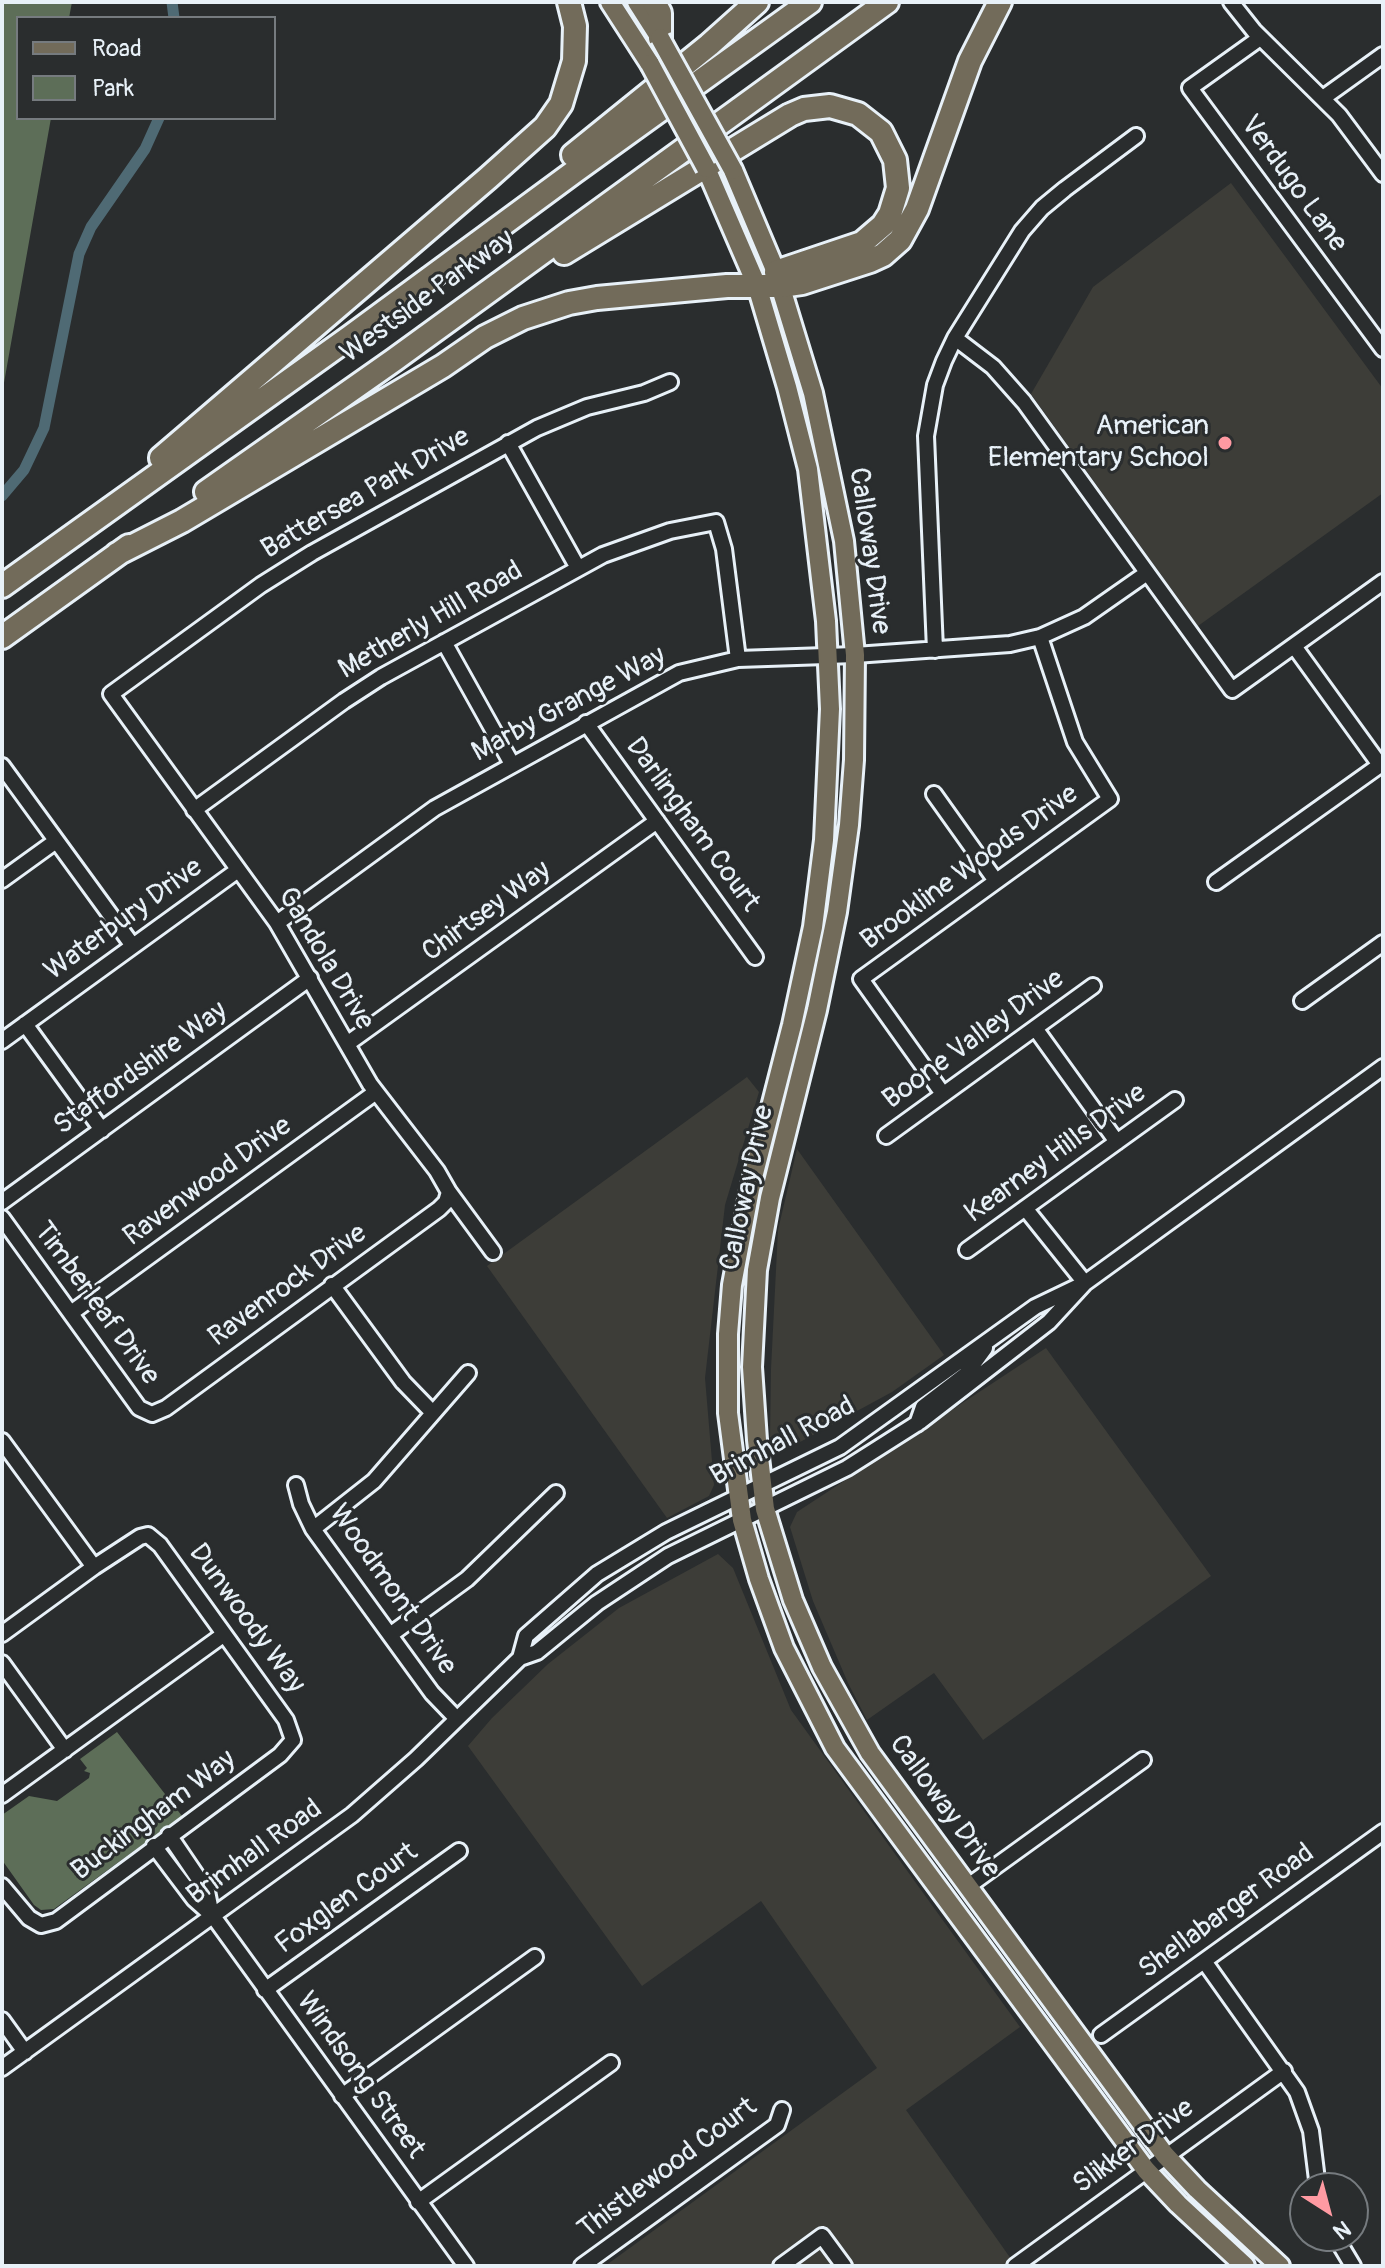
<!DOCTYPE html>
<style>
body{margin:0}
#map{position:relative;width:1385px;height:2268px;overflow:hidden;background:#2a2d2e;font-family:Pangolin,sans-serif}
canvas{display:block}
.frame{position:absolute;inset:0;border:4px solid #e8f1f8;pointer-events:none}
.legend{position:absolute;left:16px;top:16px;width:260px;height:104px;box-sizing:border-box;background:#2a2d2e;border:2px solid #767b7f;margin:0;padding:10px 14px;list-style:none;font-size:24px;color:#e8f1f8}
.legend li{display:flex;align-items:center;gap:16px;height:40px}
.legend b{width:40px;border:2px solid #767b7f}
.north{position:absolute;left:1289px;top:2172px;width:80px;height:80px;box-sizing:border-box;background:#2a2d2e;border:2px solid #767b7f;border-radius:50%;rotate:144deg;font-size:22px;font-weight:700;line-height:32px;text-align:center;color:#e8f1f8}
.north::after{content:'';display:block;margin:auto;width:28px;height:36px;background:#ff9aa2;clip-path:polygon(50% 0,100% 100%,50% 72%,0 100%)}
</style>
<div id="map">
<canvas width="1385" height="2268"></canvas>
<div class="frame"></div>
<ul class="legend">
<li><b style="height:10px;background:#726b5a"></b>Road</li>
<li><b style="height:22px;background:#5d6e58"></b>Park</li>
</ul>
<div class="north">N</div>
</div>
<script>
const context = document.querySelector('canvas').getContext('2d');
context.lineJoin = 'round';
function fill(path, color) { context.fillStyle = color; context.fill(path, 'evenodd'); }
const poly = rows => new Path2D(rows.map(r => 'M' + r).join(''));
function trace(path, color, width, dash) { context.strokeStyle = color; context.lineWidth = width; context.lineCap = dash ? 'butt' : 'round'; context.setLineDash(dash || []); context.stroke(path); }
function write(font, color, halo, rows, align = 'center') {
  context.font = font + ' Pangolin,sans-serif'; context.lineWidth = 6; context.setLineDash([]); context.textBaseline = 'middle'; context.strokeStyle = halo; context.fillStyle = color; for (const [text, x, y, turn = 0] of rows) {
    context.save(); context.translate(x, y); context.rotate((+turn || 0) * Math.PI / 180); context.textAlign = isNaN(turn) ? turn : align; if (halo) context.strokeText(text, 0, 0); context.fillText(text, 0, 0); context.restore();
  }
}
const built = poly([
 [1231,183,1383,389,1383,493,1198,626,1031,394,1093,287],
 [747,1077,759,1092,725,1205,705,1378,714,1485,709,1496,667,1518,487,1266],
 [797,1149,944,1355,892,1392,789,1448,770,1437,771,1369,778,1230],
 [1046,1348,1211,1576,983,1740,934,1673,867,1720,848,1683,813,1601,790,1527,797,1512],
 [718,1554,733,1568,791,1710,1020,2027,906,2110,1016,2266,605,2266,877,2068,761,1901,642,1986,468,1746,492,1718,548,1664,619,1608]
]);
const green = poly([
 [2,2,72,2,69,18,18,18,18,118,51,118,2,394],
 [117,1732,182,1816,54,1909,41,1910,34,1905,2,1860,2,1815,29,1796,57,1801,89,1778,90,1773,84,1771,87,1768,80,1759]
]);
const canal = poly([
 [172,2,174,18],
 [2,496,24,470,44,428,79,254,91,227,145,149,159,118]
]);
const minor = poly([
 [1231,2,1254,31,1339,115,1383,174],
 [1260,38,1190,88,1383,349],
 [1323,98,1383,55],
 [955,338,993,367,1024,402,1232,690,1383,582],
 [508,443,578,568],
 [444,642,512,764],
 [1294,646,1380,765],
 [935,650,926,436,935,385,944,361,955,338,1022,231,1042,208,1065,189,1136,136],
 [586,723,755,957],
 [2,766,133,946],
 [934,794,996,881],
 [194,810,344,701,381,677,603,555,670,531,716,522,724,549,738,659],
 [2,880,56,841],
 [1216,882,1383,763],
 [277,923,435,808,679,673,738,659,855,655,1010,644,1040,637,1084,617,1147,573],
 [1302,1001,1383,943],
 [25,1024,102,1130],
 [1035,1028,1117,1142],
 [2,1041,238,870],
 [347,1044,657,821],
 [943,1094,861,979,1110,799,1075,742,1040,637],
 [886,1136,1093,986],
 [2,1202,310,978],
 [1025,1208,1085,1283],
 [2,1218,139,1408,152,1414,166,1408,439,1209,446,1202,449,1192],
 [967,1250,1175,1100],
 [493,1252,449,1192,437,1171,370,1084,277,923,111,694,261,585,312,553,537,428,587,407,644,393,670,382],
 [332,1285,403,1382,433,1413],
 [71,1313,376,1092],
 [917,1424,923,1407,966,1374,985,1348],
 [2,1441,94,1567],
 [296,1485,301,1504,313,1529,432,1693,457,1719],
 [313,1529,374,1481,468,1373],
 [2,1634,94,1567,140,1537,148,1535,160,1545,286,1720,293,1740,280,1755,56,1921,41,1925,29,1918,2,1886],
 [390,1635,467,1579,556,1493],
 [520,1658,526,1636,597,1574,666,1532,840,1447,1035,1307,1085,1283,1383,1067],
 [2,1663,65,1750],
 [2,1795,223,1635],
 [169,1835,207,1891,212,1916],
 [154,1846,194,1899,213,1916,466,2266],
 [967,1887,1143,1760],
 [1204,1961,1297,2092,1311,2131,1318,2188],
 [265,1990,459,1851],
 [2,2020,25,2052],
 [1101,2035,1383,1832],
 [2,2068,352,1815,416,1759,520,1658,537,1652,597,1603,668,1556,847,1468,921,1421,1049,1322,1085,1283],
 [342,2096,535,1957],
 [418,2202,611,2063],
 [1335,2236,1353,2266],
 [582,2266,777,2125,782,2110],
 [781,2266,822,2236,844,2266],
 [1015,2266,1284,2071]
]);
const major = poly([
 [610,2,650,64],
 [637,2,660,38],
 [706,168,757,286,787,387,808,469,826,621,830,709,824,840,813,927,792,1025,750,1189,732,1285,728,1334,728,1413,742,1520,759,1579,784,1648,835,1748,1146,2170,1178,2204,1245,2266],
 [733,170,776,272,813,393,844,541,855,655,854,760,849,825,837,912,817,1010,770,1198,757,1270,752,1367,757,1440,765,1509,793,1600,822,1667,870,1753,1165,2155,1197,2189,1280,2266]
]);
const highway = poly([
 [654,2,660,13,660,38],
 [573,155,709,45,757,2],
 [564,253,790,115,804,109,830,106,858,114,881,132,895,160,898,188,890,214,883,225,862,243,776,272],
 [161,458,488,178,545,127,561,104,574,61,575,26,569,2],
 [206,492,394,360,887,2],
 [117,554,182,521,443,366,485,337,523,318,569,303,597,298,727,286,781,286,802,283,870,261,883,255,900,240,917,209,970,61,1000,2],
 [2,586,350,337,574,172,810,2],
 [2,637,129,546]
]);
const majorBridge = poly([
 [660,38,733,170],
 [650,64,706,168]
]);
const markers = [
 [1225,443,8,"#ff9aa2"]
];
const streetNames = [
 ["Verdugo Lane",1293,184,54],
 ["Westside Parkway",428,297,-36],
 ["Battersea Park Drive",366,494,-30],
 ["Calloway Drive",869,551,82],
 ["Metherly Hill Road",431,621,-30],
 ["Marby Grange Way",569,705,-28],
 ["Darlingham Court",692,825,54],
 ["Brookline Woods Drive",970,868,-36],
 ["Chirtsey Way",487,912,-36],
 ["Waterbury Drive",124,920,-36],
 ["Gandola Drive",325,959,59],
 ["Boone Valley Drive",974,1040,-36],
 ["Staffordshire Way",141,1069,-36],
 ["Kearney Hills Drive",1056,1154,-36],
 ["Ravenwood Drive",208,1182,-36],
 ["Calloway Drive",748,1188,-78],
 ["Ravenrock Drive",288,1286,-36],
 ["Timberleaf Drive",96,1304,54],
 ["Brimhall Road",783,1442,-28],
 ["Woodmont Drive",392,1590,55],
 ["Dunwoody Way",246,1619,54],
 ["Calloway Drive",944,1807,54],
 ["Buckingham Way",154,1816,-37],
 ["Brimhall Road",255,1853,-36],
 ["Foxglen Court",347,1899,-36],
 ["Shellabarger Road",1227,1912,-36],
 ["Windsong Street",360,2076,54],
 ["Slikker Drive",1134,2147,-36],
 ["Thistlewood Court",668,2169,-37]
];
const poiNames = [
 ["American",1209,427],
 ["Elementary School",1209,459]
];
fill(built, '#3d3d38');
fill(green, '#5d6e58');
trace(canal, '#4f6a74', 11);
trace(minor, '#e8f1f8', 20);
trace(major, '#e8f1f8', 24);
trace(highway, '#e8f1f8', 28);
trace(minor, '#2a2d2e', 14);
trace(major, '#726b5a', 18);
trace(highway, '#726b5a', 22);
trace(majorBridge, '#e8f1f8', 24, []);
trace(majorBridge, '#726b5a', 18);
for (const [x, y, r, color] of markers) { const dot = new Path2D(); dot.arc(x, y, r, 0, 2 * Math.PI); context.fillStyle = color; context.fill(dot); trace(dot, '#2a2d2e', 3); }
write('28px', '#e8f1f8', '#2a2d2e', streetNames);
write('28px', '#e8f1f8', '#2a2d2e', poiNames, 'right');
</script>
